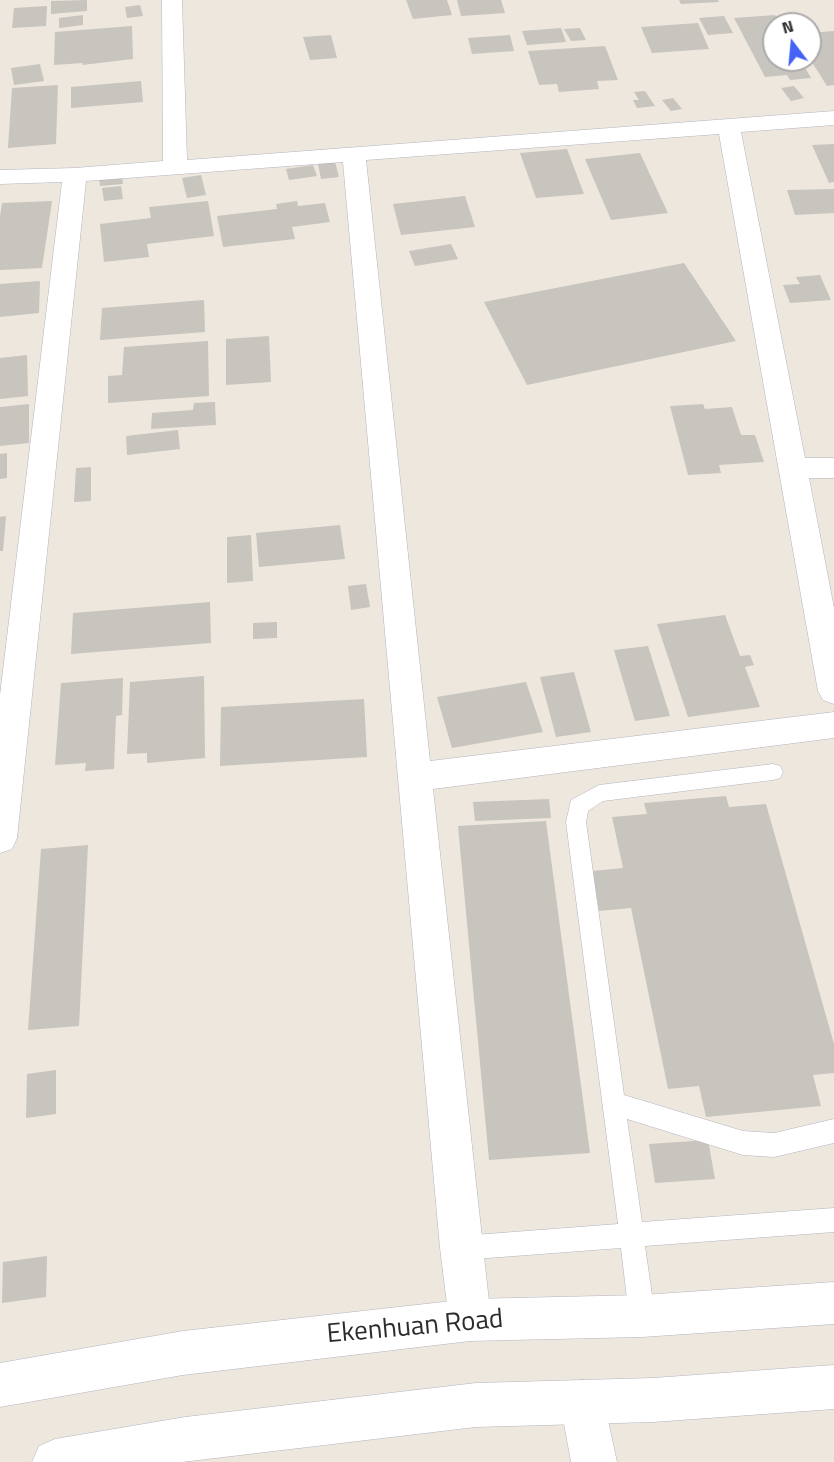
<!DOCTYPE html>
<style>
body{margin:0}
#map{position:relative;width:834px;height:1462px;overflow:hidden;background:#ede7de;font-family:"Titillium Web",sans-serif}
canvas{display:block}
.north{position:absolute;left:762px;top:12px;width:60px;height:60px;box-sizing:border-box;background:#fff;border:2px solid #ababab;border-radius:50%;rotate:344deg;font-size:16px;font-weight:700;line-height:24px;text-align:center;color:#2c2c2c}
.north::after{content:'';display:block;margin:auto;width:21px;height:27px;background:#4463f4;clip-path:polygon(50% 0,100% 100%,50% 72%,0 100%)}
</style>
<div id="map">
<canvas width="834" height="1462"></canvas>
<div class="north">N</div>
</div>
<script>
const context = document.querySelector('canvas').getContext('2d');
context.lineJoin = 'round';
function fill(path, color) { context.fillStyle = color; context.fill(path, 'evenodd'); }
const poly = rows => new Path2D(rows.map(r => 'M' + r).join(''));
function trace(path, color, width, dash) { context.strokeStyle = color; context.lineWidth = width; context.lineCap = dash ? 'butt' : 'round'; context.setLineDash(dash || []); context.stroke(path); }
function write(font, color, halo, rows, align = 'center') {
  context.font = font + ' "Titillium Web",sans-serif'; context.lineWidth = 6; context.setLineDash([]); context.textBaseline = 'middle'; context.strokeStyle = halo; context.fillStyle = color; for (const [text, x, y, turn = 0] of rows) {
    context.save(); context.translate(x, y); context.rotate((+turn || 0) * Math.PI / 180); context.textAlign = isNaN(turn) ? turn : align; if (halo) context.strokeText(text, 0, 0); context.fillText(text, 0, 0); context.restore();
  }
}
const building = poly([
 [87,0,87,11,51,14,51,1],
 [406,0,447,0,452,15,413,19],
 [457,0,501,0,505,13,461,16],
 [679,0,718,0,719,2,681,4],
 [140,5,143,16,127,18,125,7],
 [47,6,46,26,12,28,14,8],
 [83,15,83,25,59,28,59,18],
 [775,15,780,24,774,24,774,60,801,60,811,78,790,80,787,75,765,77,734,18],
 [724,16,733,33,708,35,699,18],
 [698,23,709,49,652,53,641,27],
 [132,26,133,59,82,65,83,63,54,65,55,32],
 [561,28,566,42,527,45,522,31],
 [580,28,586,40,571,41,564,29],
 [834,31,834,85,827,86,810,59,810,33],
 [331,35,337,58,310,60,303,37],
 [510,35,514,51,472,54,468,38],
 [605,46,618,80,597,81,599,89,559,92,557,84,539,85,528,51],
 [40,64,44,81,14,85,11,68],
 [141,81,143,102,71,108,71,87],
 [58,85,56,144,8,148,12,88],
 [794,86,804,98,791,101,781,88],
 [645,91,655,106,637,108,633,100,639,100,634,92],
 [673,98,682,109,671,111,662,100],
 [834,144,834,182,829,183,812,145],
 [567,149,584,194,536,198,520,153],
 [640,153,668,213,611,220,585,159],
 [335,162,339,177,321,179,318,164],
 [313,165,317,176,289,180,286,169],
 [122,174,123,184,100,186,99,177],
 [201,175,206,195,187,198,182,178],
 [121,186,123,199,104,201,102,188],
 [834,189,834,213,795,215,787,190],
 [465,196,475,227,401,235,393,204],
 [52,201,42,268,0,270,0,216,2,203],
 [208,201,214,236,147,244,149,257,104,262,100,224,151,218,149,207],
 [297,201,298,206,325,203,330,222,292,227,295,239,223,247,217,216,277,209,276,204],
 [451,244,458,259,415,266,409,251],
 [684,263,736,341,527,385,484,302],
 [820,275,831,300,790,303,783,285,800,284,796,277],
 [40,281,39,313,0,317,0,284],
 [204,300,205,332,100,340,102,308],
 [269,336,271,382,226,385,226,339],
 [208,341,209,396,108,403,108,376,122,375,124,347],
 [27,355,28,396,0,399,0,358],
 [215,402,216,425,151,429,152,413,193,410,194,403],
 [29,404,29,443,0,446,0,407],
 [703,404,705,409,732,407,741,435,755,435,764,462,719,465,721,473,688,475,670,406],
 [178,430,180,449,127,455,126,436],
 [7,453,7,478,0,479,0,454],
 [91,467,91,501,74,502,76,468],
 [6,516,3,551,0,551,0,517],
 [340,525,345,559,259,567,256,533],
 [251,535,253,581,227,583,227,537],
 [366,584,370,607,351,610,348,586],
 [210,602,211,643,71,654,73,613],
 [725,615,740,656,750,655,754,665,745,667,760,707,688,717,657,624],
 [277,622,277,638,253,639,253,623],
 [648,646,670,716,635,721,614,650],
 [574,672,591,732,556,737,540,677],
 [204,676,205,758,147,763,147,753,127,754,130,682],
 [123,678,122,715,116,716,114,769,85,771,86,763,55,765,61,683],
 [526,682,543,732,452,748,437,697],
 [364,699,367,757,220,766,221,707],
 [726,796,729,807,766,804,834,1044,834,1073,813,1075,821,1106,706,1117,699,1086,668,1089,631,908,599,911,592,871,623,868,612,817,647,814,644,803],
 [549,799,551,818,475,821,473,802],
 [546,821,590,1153,489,1160,458,826],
 [88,845,79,1026,28,1030,41,849],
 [56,1070,56,1114,26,1118,27,1074],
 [708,1140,715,1179,655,1183,649,1144],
 [47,1256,46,1297,2,1303,3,1262]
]);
const lane = poly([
 [773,764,780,766,783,772,780,778,773,780,603,801,588,811,586,822,624,1095,743,1131,774,1133,834,1119,834,1143,774,1157,743,1155,627,1119,642,1222,834,1208,834,1232,645,1246,655,1316,651,1325,642,1329,633,1325,629,1316,621,1248,461,1260,452,1257,449,1248,452,1239,461,1236,618,1224,566,822,571,800,599,785,773,764]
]);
const street = poly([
 [162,0,182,0,187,160,834,111,834,125,741,132,805,458,834,458,834,478,809,478,834,608,834,704,823,700,818,691,719,134,366,160,430,761,834,712,834,738,433,789,491,1320,485,1335,470,1341,455,1335,449,1320,440,1248,343,162,86,181,17,838,12,849,0,853,0,695,62,182,0,184,0,170,75,168,163,161,162,0],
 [582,1380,598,1386,604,1402,617,1462,571,1462,560,1402,566,1386,582,1380]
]);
const secondary = poly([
 [834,1282,834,1324,642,1337,470,1341,183,1375,0,1407,0,1363,183,1331,470,1299,642,1295,834,1282],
 [834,1365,834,1409,653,1422,476,1427,182,1462,32,1462,39,1446,55,1439,185,1417,476,1383,653,1378,834,1365]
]);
const nearStreetnames = [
 ["Ekenhuan Road",415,1328,-5]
];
fill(building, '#c8c4be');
trace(lane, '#b2b4bf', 1);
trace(street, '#b2b4bf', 1);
trace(secondary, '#b2b4bf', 1);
fill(lane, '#fff');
fill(street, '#fff');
fill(secondary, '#fff');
write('27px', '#2c2c2c', '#fff', nearStreetnames);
</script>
